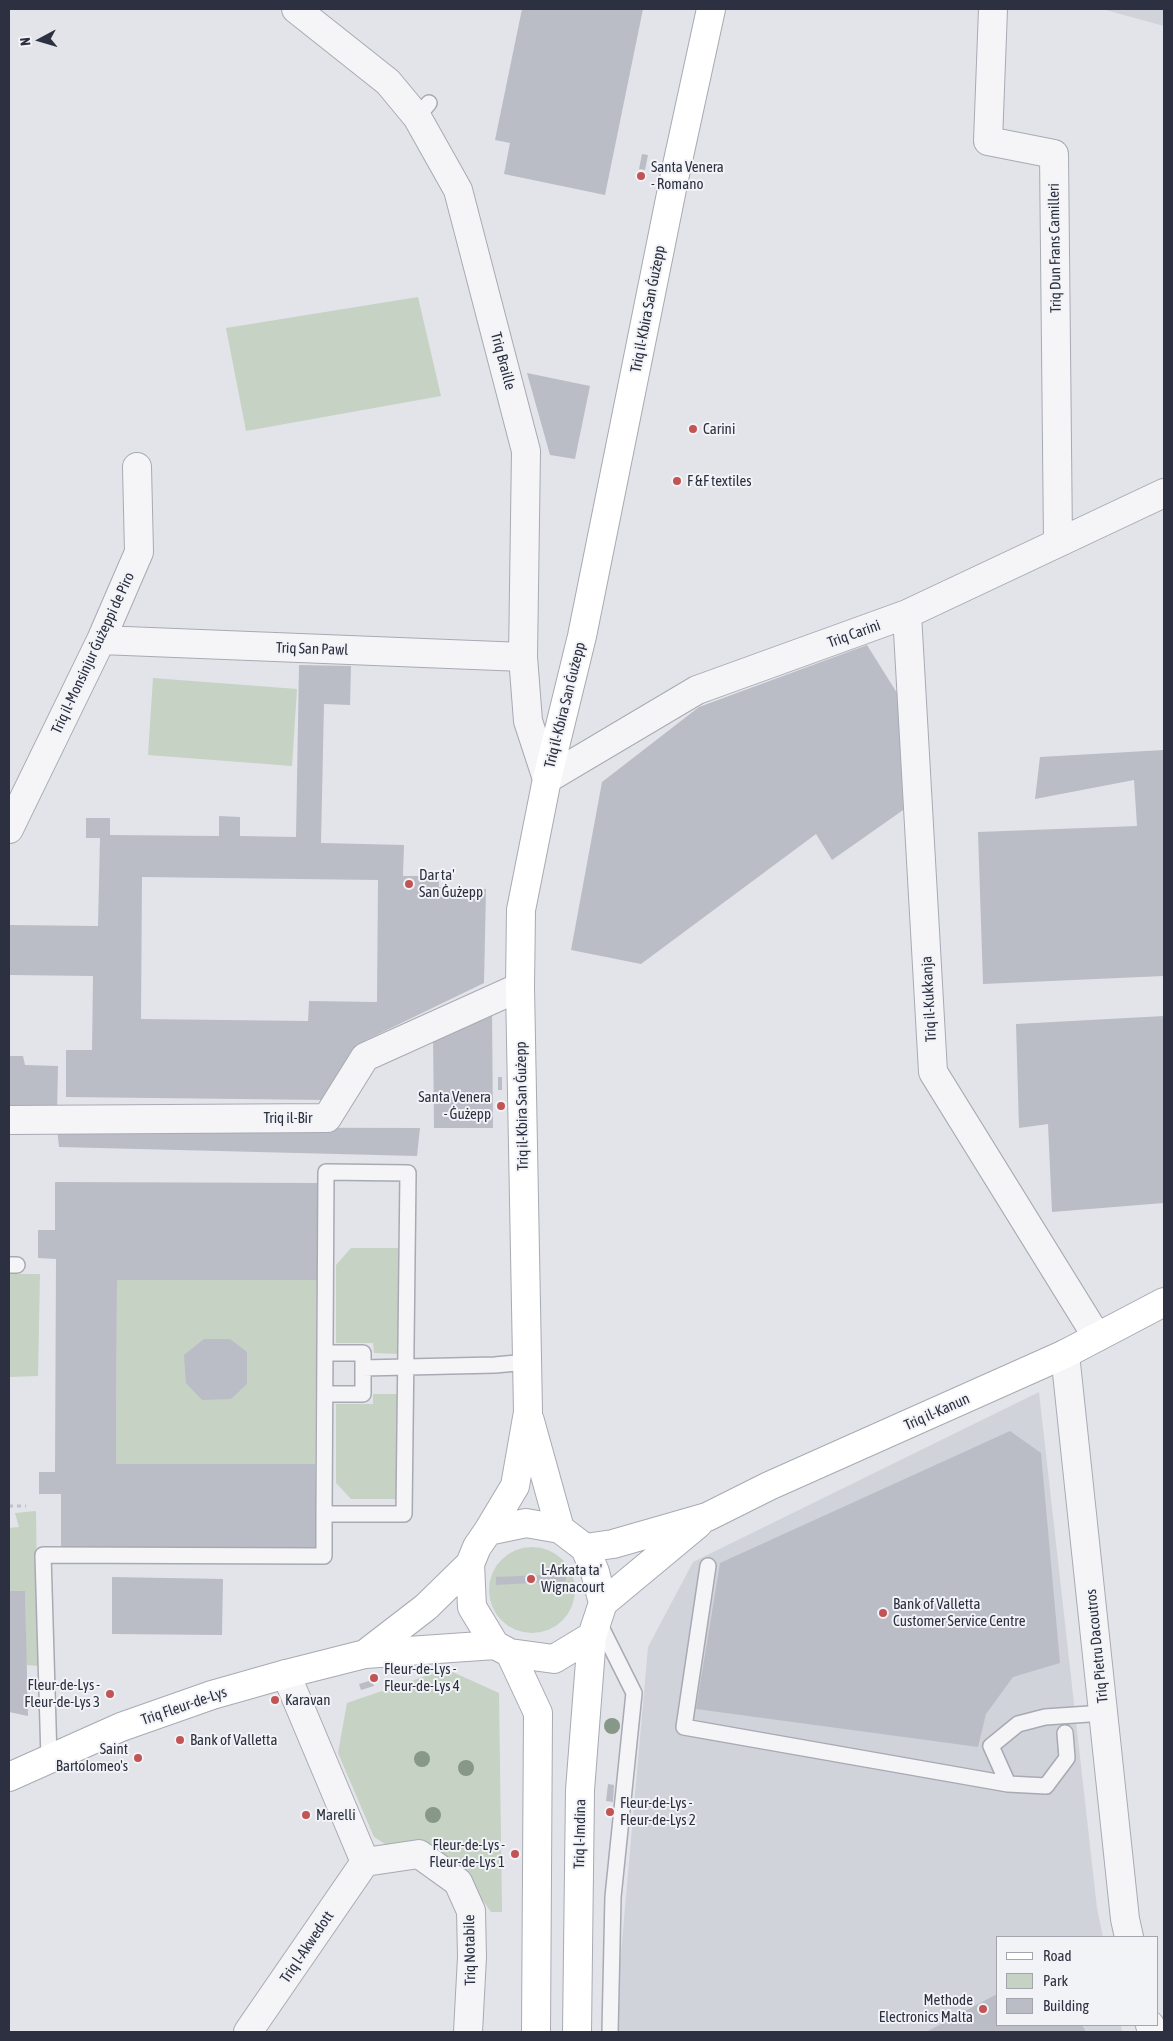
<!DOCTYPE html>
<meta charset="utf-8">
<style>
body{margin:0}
#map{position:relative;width:1173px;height:2041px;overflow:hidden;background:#e2e4e9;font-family:"Asap Condensed",sans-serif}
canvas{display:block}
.frame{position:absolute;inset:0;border:10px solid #2c3040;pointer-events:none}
.legend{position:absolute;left:996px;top:1936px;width:162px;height:90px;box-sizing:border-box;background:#f2f3f7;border:1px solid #a3a5ae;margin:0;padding:6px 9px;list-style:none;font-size:15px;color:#2c3040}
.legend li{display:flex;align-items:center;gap:10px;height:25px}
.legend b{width:25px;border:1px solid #a3a5ae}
.north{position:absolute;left:15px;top:15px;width:50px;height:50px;-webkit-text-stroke:4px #f2f3f7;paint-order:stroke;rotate:264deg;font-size:14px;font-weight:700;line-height:20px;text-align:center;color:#2c3040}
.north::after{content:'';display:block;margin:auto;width:18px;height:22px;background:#2c3040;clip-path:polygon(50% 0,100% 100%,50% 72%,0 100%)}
</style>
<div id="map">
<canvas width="1173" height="2041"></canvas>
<div class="frame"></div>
<ul class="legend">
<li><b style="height:6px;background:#fff"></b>Road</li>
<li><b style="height:14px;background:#c6d2c4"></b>Park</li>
<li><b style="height:14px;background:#babdc6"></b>Building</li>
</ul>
<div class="north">N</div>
</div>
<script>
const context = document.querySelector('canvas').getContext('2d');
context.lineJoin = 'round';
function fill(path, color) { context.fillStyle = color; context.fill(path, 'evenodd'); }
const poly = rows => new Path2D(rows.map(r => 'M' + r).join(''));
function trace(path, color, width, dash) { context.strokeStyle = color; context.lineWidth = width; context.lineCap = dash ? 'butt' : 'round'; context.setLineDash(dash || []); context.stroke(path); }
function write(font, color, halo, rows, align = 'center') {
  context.font = font + ' "Asap Condensed",sans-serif'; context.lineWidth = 4; context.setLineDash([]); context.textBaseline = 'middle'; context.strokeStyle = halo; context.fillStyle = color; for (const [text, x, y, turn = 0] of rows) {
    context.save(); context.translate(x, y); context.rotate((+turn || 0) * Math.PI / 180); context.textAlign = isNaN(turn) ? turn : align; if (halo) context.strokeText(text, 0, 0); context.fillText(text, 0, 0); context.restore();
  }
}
const built = poly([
 [1102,9,1164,9,1164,26],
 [1039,1392,1097,1908,1103,1937,997,1937,997,2025,1121,2025,1122,2032,614,2032,648,1647,693,1562]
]);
const green = poly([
 [418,297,441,396,246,431,226,328],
 [153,678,297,689,292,766,148,755],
 [351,1248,398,1248,398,1354,374,1353,373,1343,336,1343,336,1265],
 [9,1274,40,1274,38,1376,9,1377],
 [117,1280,317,1280,315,1464,116,1464],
 [373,1394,397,1394,398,1499,351,1499,336,1483,336,1404,373,1404],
 [36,1511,38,1666,26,1665,25,1591,9,1591,9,1528,19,1527,15,1513],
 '489 1590a43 43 0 1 1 86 0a43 43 0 1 1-86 0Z',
 [446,1669,499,1693,502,1912,491,1912,473,1887,442,1853,390,1847,374,1837,338,1753,347,1703]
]);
const building = poly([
 [522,9,643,9,605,195,504,174,510,143,495,140],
 [642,154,648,155,645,170,639,169],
 [527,373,590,386,575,459,550,455],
 [867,645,897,693,906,808,832,860,816,834,641,964,571,950,602,782,699,707],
 [299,665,351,666,350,705,324,704,321,843,404,845,403,876,439,876,439,887,486,889,484,983,356,1045,327,1100,66,1097,66,1050,92,1050,93,976,9,975,9,925,98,926,100,838,86,838,86,818,110,818,110,835,219,836,219,816,240,817,240,836,296,837],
 [142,877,378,880,377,1002,309,1001,308,1021,141,1019],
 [1164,750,1164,976,983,984,978,832,1137,826,1134,780,1035,799,1040,757],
 [492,1009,493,1128,434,1128,433,1034],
 [1164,1016,1164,1203,1052,1212,1048,1124,1019,1128,1016,1024],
 [9,1056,23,1056,25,1065,58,1066,57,1114,9,1111],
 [498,1077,502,1077,502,1090,498,1090],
 [57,1127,420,1128,417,1156,59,1147],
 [55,1182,318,1183,317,1280,117,1280,116,1464,315,1464,316,1549,61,1547,61,1494,39,1494,39,1472,55,1472,56,1259,38,1258,38,1230,55,1230],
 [204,1339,230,1339,247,1352,247,1384,231,1399,202,1400,186,1383,184,1355],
 [1010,1431,1041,1453,1060,1663,1013,1677,986,1714,978,1747,696,1709,720,1563],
 [566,1574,566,1581,496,1585,496,1577],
 [112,1577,223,1579,222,1635,112,1634],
 [9,1591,25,1591,28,1716,9,1712],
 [372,1680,374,1686,361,1690,359,1684],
 [608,1784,614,1785,613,1802,606,1801],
 [997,1994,997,2025,1082,2025,1086,2032,926,2032]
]);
const path = poly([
 [9,1506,26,1506]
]);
const service = poly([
 [417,117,429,103],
 [9,1265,17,1265],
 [363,1368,495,1365,527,1362],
 [325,1394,363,1394,363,1353,325,1353],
 [708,1566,684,1727,1008,1784],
 [598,1621,634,1693,613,1897,610,2032],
 [1065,1733,1067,1758,1046,1786,1008,1784,991,1746,1018,1724,1045,1717,1104,1713],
 [49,1759,43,1555,324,1556,324,1514,326,1172,408,1173,404,1514,324,1514]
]);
const minor = poly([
 [296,9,388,82,417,117,458,190,526,451,523,657,528,721,547,779,697,690,907,614,1164,493],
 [993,9,988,141,1054,154,1058,542],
 [907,614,933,1072,1097,1337],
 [101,640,523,657],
 [9,829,101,640,139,552,137,467],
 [9,1120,327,1118,365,1057,520,987],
 [1065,1354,1125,1919,1129,1937],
 [286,1674,365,1862],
 [365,1862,419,1854,458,1882,471,1911,472,1957,468,2032],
 [1150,2025,1152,2032],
 [248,2032,365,1862]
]);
const secondary = poly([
 [530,1421,560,1529],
 [488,1531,526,1523,560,1529,585,1548,595,1572,603,1603,592,1636,580,1790,577,2032],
 [585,1548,613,1544,707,1517,769,1486,1065,1354,1164,1302],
 [603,1603,698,1524],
 [592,1636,554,1659,510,1653,495,1645,472,1607,470,1564,477,1547,488,1531,515,1486,528,1412,520,987,521,910,547,779,582,636,674,179,711,9],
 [510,1653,538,1713,536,2032],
 [365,1654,426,1607,470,1564],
 [9,1777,121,1727,212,1695,286,1674,365,1654,495,1645]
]);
const trees = [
 [612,1726],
 [422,1759],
 [466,1768],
 [433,1815]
];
const markers = [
 [641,176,5,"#c25455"],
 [693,429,5,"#c25455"],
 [677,481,5,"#c25455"],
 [409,884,5,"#c25455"],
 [501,1106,5,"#c25455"],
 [531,1579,5,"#c25455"],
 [883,1613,5,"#c25455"],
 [374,1678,5,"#c25455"],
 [110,1694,5,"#c25455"],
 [275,1700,5,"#c25455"],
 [180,1740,5,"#c25455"],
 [138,1758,5,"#c25455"],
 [610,1812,5,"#c25455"],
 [306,1815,5,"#c25455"],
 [515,1854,5,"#c25455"],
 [983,2009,5,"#c25455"]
];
const poiNames = [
 ["Santa Venera",651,167],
 ["- Romano",651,184],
 ["Carini",703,429],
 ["F &F textiles",687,481],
 ["Dar ta'",419,875],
 ["San Ġużepp",419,892],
 ["Santa Venera",491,1097,"right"],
 ["- Ġużepp",491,1114,"right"],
 ["L-Arkata ta'",541,1570],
 ["Wignacourt",541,1587],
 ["Bank of Valletta",893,1604],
 ["Customer Service Centre",893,1621],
 ["Fleur-de-Lys -",384,1669],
 ["Fleur-de-Lys 4",384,1686],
 ["Fleur-de-Lys -",100,1685,"right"],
 ["Fleur-de-Lys 3",100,1702,"right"],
 ["Karavan",285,1700],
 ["Bank of Valletta",190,1740],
 ["Saint",128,1749,"right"],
 ["Bartolomeo's",128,1766,"right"],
 ["Fleur-de-Lys -",620,1803],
 ["Fleur-de-Lys 2",620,1820],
 ["Marelli",316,1815],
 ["Fleur-de-Lys -",505,1845,"right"],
 ["Fleur-de-Lys 1",505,1862,"right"],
 ["Methode",973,2000,"right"],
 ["Electronics Malta",973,2017,"right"]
];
const streetNames = [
 ["Triq Dun Frans Camilleri",1055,248,-91],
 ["Triq il-Kbira San Ġużepp",648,309,-79],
 ["Triq Braille",503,361,75],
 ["Triq Carini",854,634,-20],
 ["Triq San Pawl",312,649,2],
 ["Triq il-Monsinjur Ġużeppi de Piro",93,653,-65],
 ["Triq il-Kbira San Ġużepp",565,705,-76],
 ["Triq il-Kukkanja",929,999,-93],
 ["Triq il-Kbira San Ġużepp",522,1106,-91],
 ["Triq il-Bir",288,1118],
 ["Triq il-Kanun",937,1412,-24],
 ["Triq Pietru Dacoutros",1097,1646,-96],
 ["Triq Fleur-de-Lys",184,1706,-19],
 ["Triq l-Imdina",580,1834,-89],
 ["Triq l-Akwedott",307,1947,-56],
 ["Triq Notabile",470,1950,-91]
];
fill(built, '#d1d3db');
fill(green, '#c6d2c4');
fill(building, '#babdc6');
trace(service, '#a8aab3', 18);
trace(minor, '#a8aab3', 30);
trace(secondary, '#a8aab3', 30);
trace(path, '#c1c2c8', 3, [4, 4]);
trace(service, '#f5f5f8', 15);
trace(minor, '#f5f5f8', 28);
trace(secondary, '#fff', 28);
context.fillStyle = '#879889';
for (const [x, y] of trees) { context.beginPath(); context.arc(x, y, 8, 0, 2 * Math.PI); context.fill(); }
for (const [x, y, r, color] of markers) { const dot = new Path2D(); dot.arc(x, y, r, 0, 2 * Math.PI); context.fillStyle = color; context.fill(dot); trace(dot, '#f2f3f7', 2); }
write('15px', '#2c3040', '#f2f3f7', poiNames, 'left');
write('15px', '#2c3040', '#f2f3f7', streetNames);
</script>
